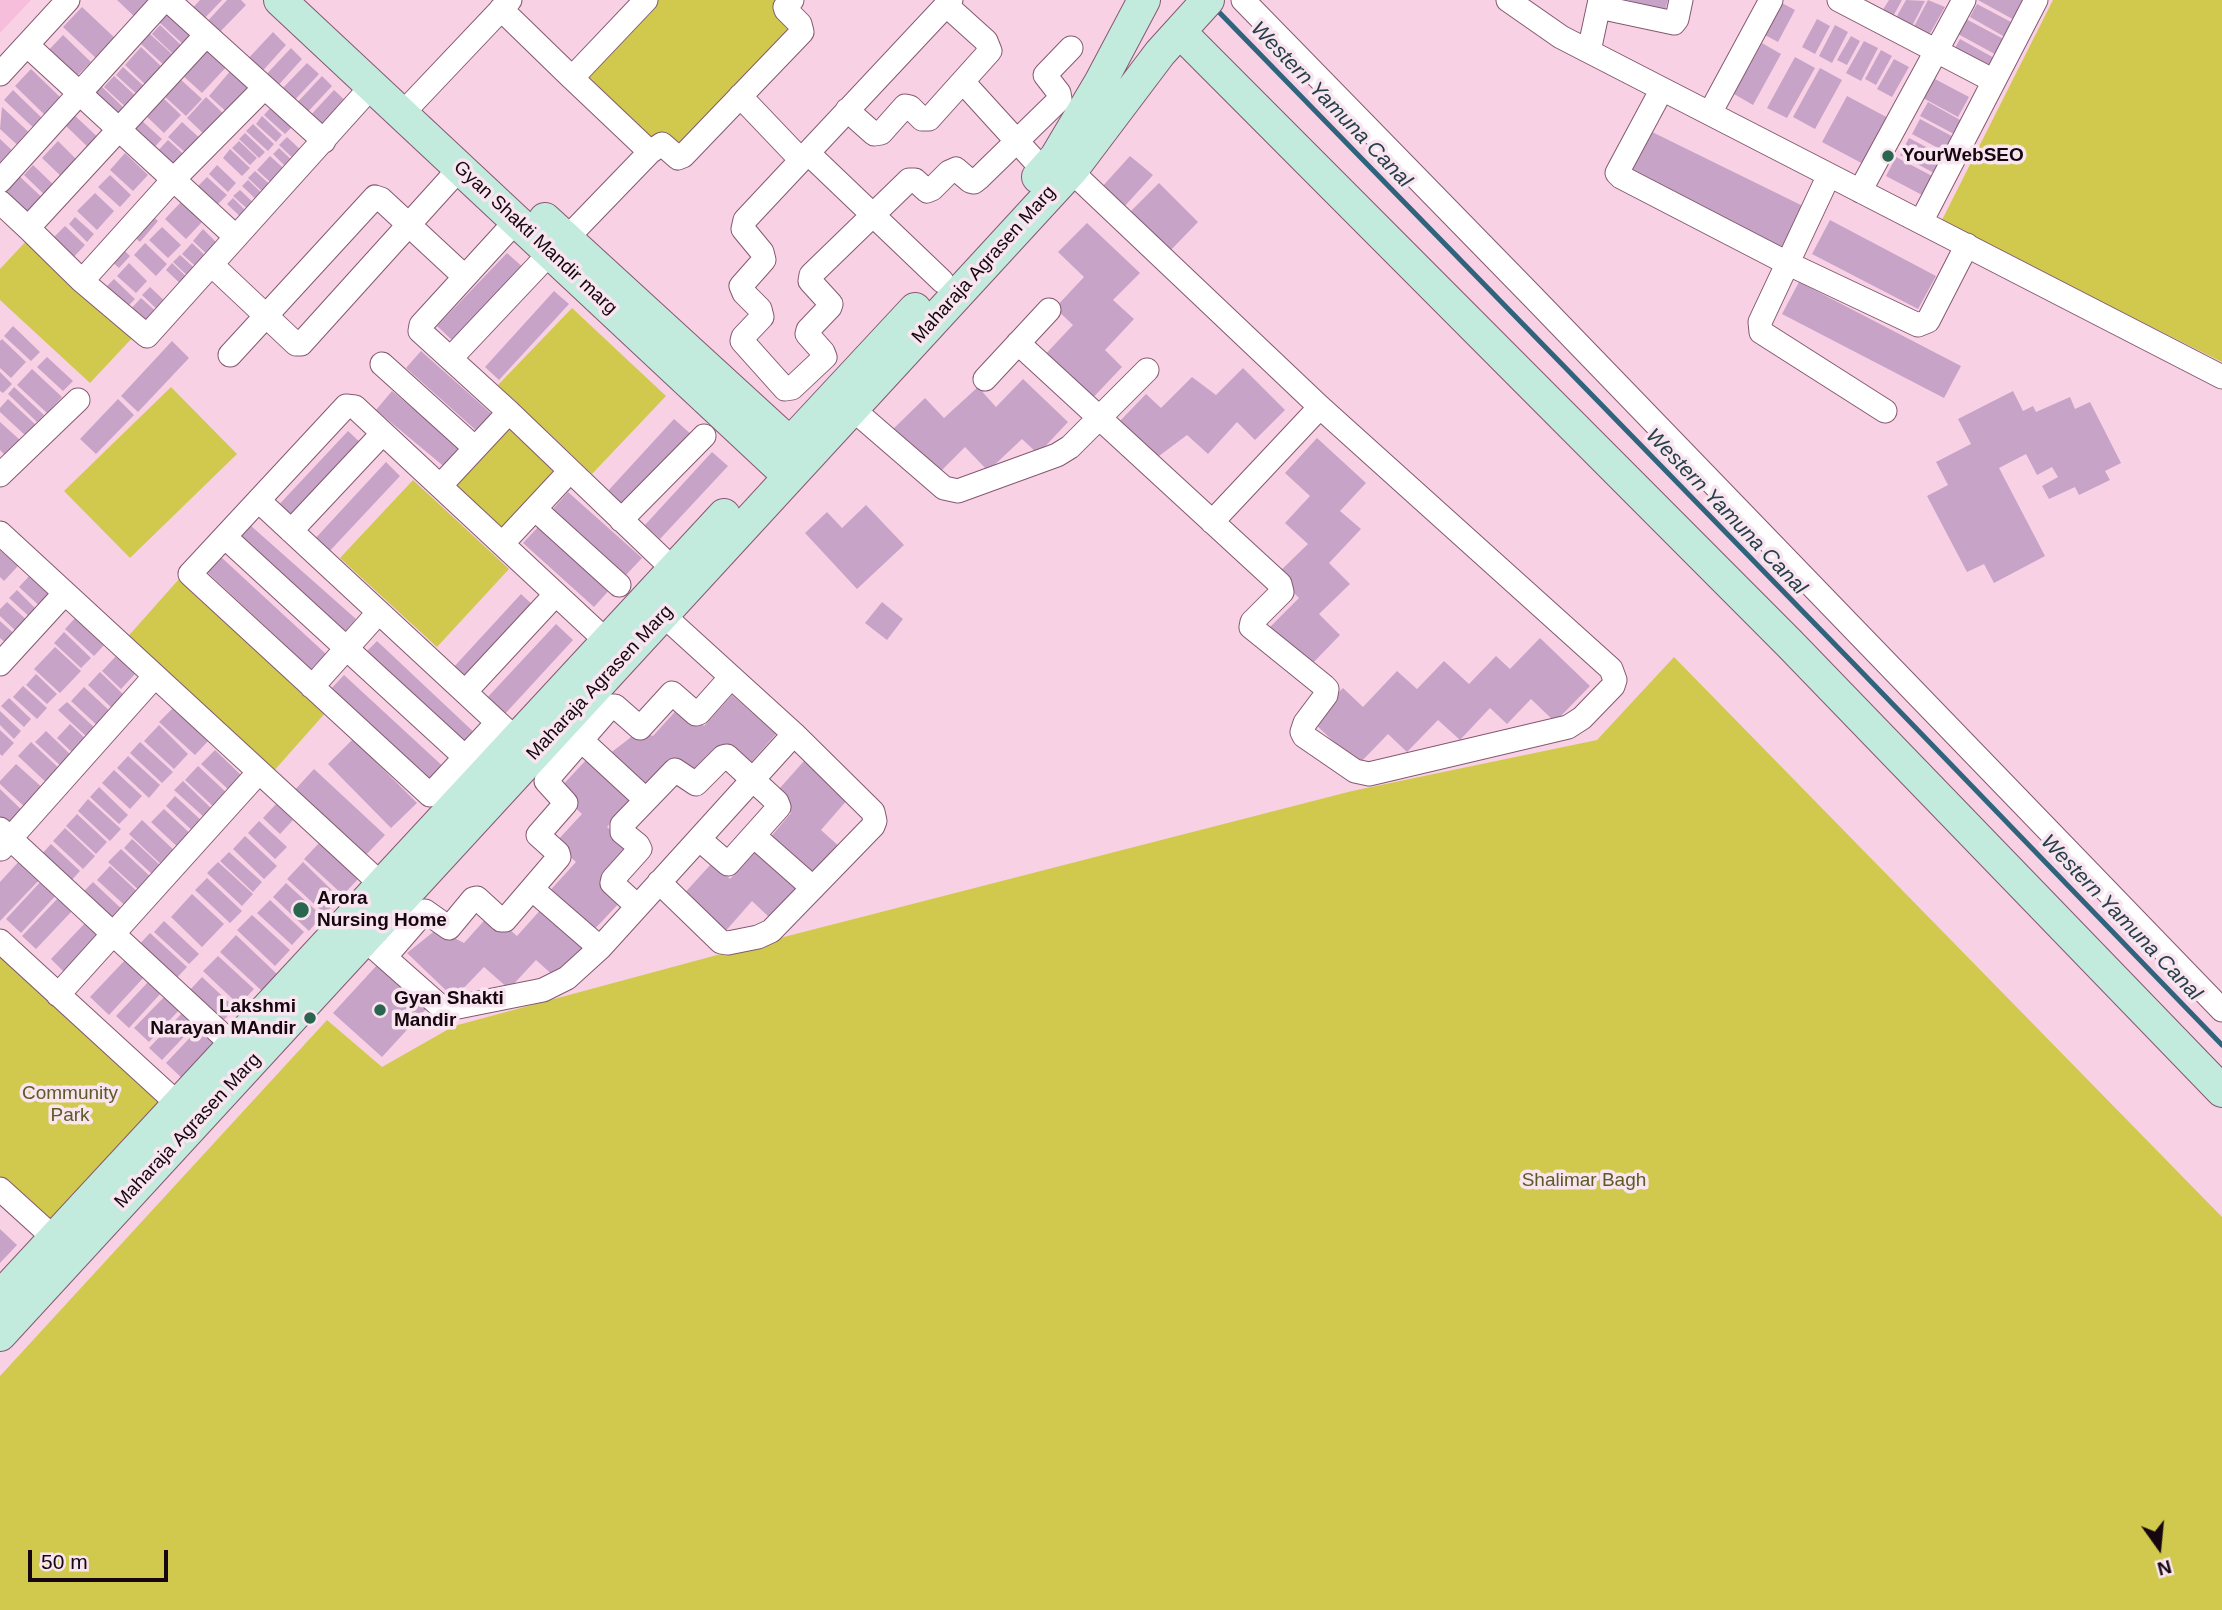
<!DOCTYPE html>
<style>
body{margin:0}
#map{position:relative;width:2222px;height:1610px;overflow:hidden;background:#f9d1e5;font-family:Helvetica,sans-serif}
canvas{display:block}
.north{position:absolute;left:2124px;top:1512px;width:70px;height:70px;-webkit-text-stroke:5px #f9e5ef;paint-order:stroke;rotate:165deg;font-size:19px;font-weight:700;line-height:28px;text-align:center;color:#16060f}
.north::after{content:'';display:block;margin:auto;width:24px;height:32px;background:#16060f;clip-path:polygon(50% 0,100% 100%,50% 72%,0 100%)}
.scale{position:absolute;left:28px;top:1550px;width:140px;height:32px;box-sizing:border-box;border:4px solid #16060f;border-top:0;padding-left:9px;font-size:21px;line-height:24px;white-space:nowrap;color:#16060f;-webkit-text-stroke:5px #f9e5ef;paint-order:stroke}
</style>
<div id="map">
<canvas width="2222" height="1610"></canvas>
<div class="north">N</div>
<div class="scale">50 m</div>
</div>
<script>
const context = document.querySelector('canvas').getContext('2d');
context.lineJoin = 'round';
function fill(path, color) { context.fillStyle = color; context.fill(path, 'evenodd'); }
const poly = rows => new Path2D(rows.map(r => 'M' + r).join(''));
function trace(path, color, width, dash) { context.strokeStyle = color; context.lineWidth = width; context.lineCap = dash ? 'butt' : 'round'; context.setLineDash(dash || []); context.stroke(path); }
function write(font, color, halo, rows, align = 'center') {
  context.font = font + ' Helvetica,sans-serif'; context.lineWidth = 7; context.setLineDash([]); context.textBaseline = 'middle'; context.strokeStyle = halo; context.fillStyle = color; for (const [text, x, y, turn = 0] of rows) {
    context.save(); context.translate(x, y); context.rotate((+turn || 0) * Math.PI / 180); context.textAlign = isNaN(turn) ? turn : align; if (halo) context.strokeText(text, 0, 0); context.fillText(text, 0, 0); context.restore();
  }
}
const built = poly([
 [0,0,31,0,0,33]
]);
const green = poly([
 [655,0,785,0,794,30,679,152,651,145,580,79],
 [2053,0,2222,0,2222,362,1941,222],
 [29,238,134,336,90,383,0,300,0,269],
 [572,308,666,396,592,474,498,385],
 [171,387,237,454,130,558,64,491],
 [508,425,557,470,500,531,451,487],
 [413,480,509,569,437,647,340,558],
 [179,579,327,711,272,773,124,641],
 [1674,657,2222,1217,2222,1610,0,1610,0,1376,327,1020,382,1067,454,1026,780,938,1352,791,1597,740],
 [0,944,170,1100,51,1228,0,1188]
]);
const stream = poly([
 [1215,8,1853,663,2222,1045]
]);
const building = poly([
 [117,0,151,0,137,19],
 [200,0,222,0,199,24,188,13],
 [227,0,241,0,246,5,216,36,204,25],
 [1626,0,1668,0,1665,10],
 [1889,0,1902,0,1890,22,1879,16],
 [1906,0,1925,1,1908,34,1892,25],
 [1928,0,1945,7,1925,42,1910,34],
 [1978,0,2024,0,2016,21],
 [1780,2,1795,10,1778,42,1763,34],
 [1977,4,2013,23,2005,37,1970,17],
 [82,7,117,40,98,60,63,27],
 [170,11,195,35,185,46,159,22],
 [1817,19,1830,26,1815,54,1802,47],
 [1966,19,2011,43,2002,58,1958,34],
 [160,25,182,46,173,54,152,34],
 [1835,25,1848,32,1832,63,1819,56],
 [273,32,286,45,258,76,244,63],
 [150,34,175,57,166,67,141,44],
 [63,35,91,62,73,80,45,54],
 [1851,36,1860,41,1847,65,1837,60],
 [1960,39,1996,59,1987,74,1951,55],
 [1864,41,1878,48,1861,81,1846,73],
 [1762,43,1781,54,1753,105,1734,94],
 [208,45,229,64,202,93,181,74],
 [141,47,166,71,149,88,125,65],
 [291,48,302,59,274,90,262,79],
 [1881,50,1892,56,1876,85,1865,79],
 [1795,57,1815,68,1787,118,1767,108],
 [1894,59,1909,67,1892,97,1877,89],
 [307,63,319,74,291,104,279,92],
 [123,67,148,90,141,98,116,75],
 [1820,68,1842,80,1815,129,1793,117],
 [31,69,62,99,46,116,15,86],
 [232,69,254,89,231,116,209,96],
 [114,76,140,100,130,111,104,87],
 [322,76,332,86,304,116,294,106],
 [179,78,202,99,186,116,163,95],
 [1933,78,1969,97,1958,117,1923,98],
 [101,86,124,108,114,119,90,97],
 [13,90,47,123,38,132,4,100],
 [334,90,349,104,322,134,307,119],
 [161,96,181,115,164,133,144,114],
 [1847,96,1892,120,1867,166,1822,142],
 [206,97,227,117,207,137,187,118],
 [1928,102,1962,121,1954,134,1920,116],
 [272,106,293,126,285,134,264,115],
 [2,107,35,138,23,150,0,129],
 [73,114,103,142,93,152,64,124],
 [262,116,282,135,276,142,256,124],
 [140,119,162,139,150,152,128,132],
 [1920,119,1959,140,1951,155,1912,134],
 [182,122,203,141,189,156,168,137],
 [253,124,274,144,268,151,246,131],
 [1644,128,1807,208,1784,254,1621,174],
 [245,133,265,152,259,158,239,139],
 [287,137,307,156,299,164,279,145],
 [1909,138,1945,157,1936,174,1900,155],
 [0,139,17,155,0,173],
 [168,140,189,159,174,175,153,156],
 [58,141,80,163,65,180,42,158],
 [239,141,257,158,250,165,232,148],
 [279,148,297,165,291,172,273,154],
 [230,149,250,168,242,176,223,158],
 [125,153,148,175,133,191,110,170],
 [270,156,291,175,278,189,257,170],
 [1130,156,1153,175,1123,208,1101,188],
 [1896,157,1934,177,1924,196,1886,176],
 [33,165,58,189,49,199,24,175],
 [217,165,236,183,228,192,209,174],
 [255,171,276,190,269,198,248,178],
 [17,174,47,202,30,220,0,192],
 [110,175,131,195,120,207,98,187],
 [207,177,227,195,214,208,194,190],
 [248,180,269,200,263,206,242,186],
 [1159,183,1198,222,1166,255,1126,216],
 [240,190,259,208,253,214,233,196],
 [95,193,114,211,97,230,77,211],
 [233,198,252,217,247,223,227,204],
 [181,202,202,222,186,239,165,219],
 [148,212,158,221,140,242,130,233],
 [75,217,94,234,87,242,69,224],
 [1830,220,1936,276,1918,309,1812,254],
 [1087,223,1140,273,1113,300,1134,319,1105,350,1122,367,1086,405,1040,360,1073,325,1055,308,1084,277,1058,252],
 [65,226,85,245,70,261,49,242],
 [162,227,181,245,168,258,149,240],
 [203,229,223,249,213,260,193,241],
 [145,243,167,264,156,276,134,255],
 [192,243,212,262,202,272,182,254],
 [120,246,130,256,119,268,109,259],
 [507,253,525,269,455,343,437,326],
 [180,255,200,273,193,281,173,262],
 [129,263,147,281,136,293,117,276],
 [172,263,193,283,186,289,166,270],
 [114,279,135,299,124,310,103,290],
 [1799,282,1961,366,1944,398,1782,314],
 [150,287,171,307,163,315,142,295],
 [554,291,569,304,499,380,485,367],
 [141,298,161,316,147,331,127,313],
 [13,326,40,352,31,361,4,336],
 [2,339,26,362,11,378,0,368,0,341],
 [172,341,189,358,138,412,121,396],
 [421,351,494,416,479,433,406,368],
 [47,357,73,381,63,391,37,367],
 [1243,368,1285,410,1255,440,1237,422,1208,454,1187,435,1155,459,1120,421,1146,394,1161,408,1192,377,1216,395],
 [32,369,62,397,47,413,17,385],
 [0,372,12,384,3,393,0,391],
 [1023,379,1068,422,1038,454,1022,439,988,471,965,447,935,477,890,432,925,398,944,418,978,387,996,407],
 [14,387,44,415,37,422,8,394],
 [392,391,463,450,447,469,376,410],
 [2013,391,2023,411,2033,406,2036,412,2070,397,2075,409,2090,402,2121,463,2105,471,2110,480,2079,495,2075,487,2049,499,2042,486,2058,477,2052,467,2037,475,2026,454,1999,468,2045,556,1994,583,1984,564,1967,572,1927,496,1948,485,1936,462,1971,444,1958,419],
 [8,399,37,426,27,437,0,412,0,408],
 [118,399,134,415,96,454,80,439],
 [674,419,693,436,627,509,607,492],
 [0,422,20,440,5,455,0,450],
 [348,431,365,447,291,526,274,510],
 [1317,438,1366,483,1340,511,1361,529,1329,563,1350,584,1319,614,1340,635,1310,666,1270,627,1299,598,1276,575,1308,544,1285,523,1310,496,1285,473],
 [712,452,728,466,660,539,645,525],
 [386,462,400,476,326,555,312,542],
 [568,492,642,558,626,575,553,509],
 [866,505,904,545,857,589,805,533,827,512,842,528],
 [250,525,356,619,342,635,236,541],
 [540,525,611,588,594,607,523,543],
 [0,550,18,566,4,581,0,577],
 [221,557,326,654,311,669,207,572],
 [30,575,55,599,45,611,19,587],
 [17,590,40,613,33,620,9,598],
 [521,594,534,606,465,681,452,669],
 [7,602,30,623,19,634,0,616,0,609],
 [882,602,903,619,887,640,865,623],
 [77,616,106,643,94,656,65,629],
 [0,621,18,637,9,646,0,638],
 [556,624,573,640,503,716,485,700],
 [64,632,91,658,81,668,54,643],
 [1540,638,1590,686,1555,722,1531,699,1507,724,1490,708,1460,740,1438,720,1407,752,1388,734,1358,765,1311,720,1343,688,1363,707,1397,671,1417,689,1444,661,1469,684,1496,656,1510,669],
 [377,641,479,737,465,751,363,655],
 [55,647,81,671,60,693,34,669],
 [116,656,135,674,121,689,102,671],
 [100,672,129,700,117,713,88,685],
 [36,674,57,694,47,704,26,685],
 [344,675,448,771,433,787,329,691],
 [23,686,47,708,37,719,13,697],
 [84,687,113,714,100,728,71,701],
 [732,695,776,734,747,767,723,747,692,780,643,794,604,758,639,731,653,736,681,705,704,726],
 [9,698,31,719,24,727,1,706],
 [67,702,97,730,88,738,58,710],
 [175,706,210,739,195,755,159,722],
 [0,711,21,731,14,739,0,725],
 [70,724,89,742,76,756,57,738],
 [159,725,188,754,174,769,144,741],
 [0,730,14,743,2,756,0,754],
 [46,731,74,758,64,769,35,742],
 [353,739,417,803,391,828,328,764],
 [31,742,63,772,50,786,18,756],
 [140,742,173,772,162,783,130,753],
 [215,750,244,778,231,792,201,764],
 [128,756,160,785,149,798,117,768],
 [588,758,632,799,607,827,634,852,605,882,623,899,589,935,546,895,576,862,555,843,582,814,557,791],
 [804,761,848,799,821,830,842,849,813,880,768,840,791,813,772,797],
 [16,764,45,790,27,809,0,784,0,781],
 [198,766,229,795,216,809,185,780],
 [314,769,385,835,363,858,292,793],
 [114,770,142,796,130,809,102,783],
 [183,781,213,810,205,818,174,790],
 [99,787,128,815,119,824,90,797],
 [0,789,27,815,11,831,0,821],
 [175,796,204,823,195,833,166,806],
 [88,799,121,829,110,841,78,811],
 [276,804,293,820,280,834,263,818],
 [164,809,196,839,184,853,151,822],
 [77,814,107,842,96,854,66,826],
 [142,820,178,854,165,868,129,834],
 [259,821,287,847,275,859,248,833],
 [65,828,95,856,83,869,53,841],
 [245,836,277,866,264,879,233,849],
 [132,839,162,867,154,876,124,848],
 [321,841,359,878,343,895,304,859],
 [51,844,80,871,68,884,39,857],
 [121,849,154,880,142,893,108,862],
 [757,850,800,889,772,920,752,901,723,934,681,897,712,863,730,879],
 [229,852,262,882,253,892,220,861],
 [22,858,42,877,0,921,0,882],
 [218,862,253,894,242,906,207,873],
 [303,862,340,898,325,914,287,879],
 [110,866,143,897,130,910,97,880],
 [44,878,59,892,21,933,6,919],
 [207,878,242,911,230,923,195,890],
 [93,882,126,913,112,927,79,896],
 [286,883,322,916,309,931,273,897],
 [192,894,224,924,202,947,171,917],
 [58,898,72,911,36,949,22,936],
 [270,900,304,932,292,945,257,913],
 [544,906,586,943,556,978,536,960,509,989,484,967,454,998,407,953,437,929,464,943,491,913,517,936],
 [252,915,290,950,275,966,237,930],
 [164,921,199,954,189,964,154,932],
 [86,922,104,938,68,976,51,959],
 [150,933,187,967,172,983,135,949],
 [236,935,278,975,262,991,220,952],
 [218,956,254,989,239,1005,203,971],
 [126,959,145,976,109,1015,90,997],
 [378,964,427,1008,382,1057,333,1013],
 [202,977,235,1008,221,1023,188,992],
 [149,981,161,993,129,1028,116,1016],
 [168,993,183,1006,149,1042,134,1028],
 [184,1011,197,1023,162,1060,149,1048],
 [200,1027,219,1045,185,1081,166,1063],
 [0,1229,17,1245,0,1263]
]);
const street = poly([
 [168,0,324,141],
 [646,0,572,78,650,152,662,144,678,158,683,156,802,32,800,24,786,10,785,7,792,0],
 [951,0,745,220,743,229,762,252,764,260,741,286,744,293,760,309,762,317,743,337,742,341,785,389,792,388,825,357,823,352,807,334,808,330,830,307,831,304,810,281,811,275,909,180,915,180,927,191,932,189,949,172,956,169,970,181,974,182,979,178,1060,99,1059,93,1045,75,1071,48],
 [1243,0,1533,297,2222,1010],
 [1508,0,1561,37,2222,377],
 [1839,0,1994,81],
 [1599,7,1674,23,1677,19,1681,0],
 [501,9,572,78],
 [27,45,236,237],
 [1589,51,1600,0],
 [0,74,68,0],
 [963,82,1044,171],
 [1662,89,1617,173,1621,177,1789,264,1918,325,1928,321,1967,245],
 [740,96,801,160],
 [847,110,874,134,881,133,905,106,910,107,922,119,929,119,990,51,986,41,946,5],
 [1710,113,1771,0],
 [402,114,510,0],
 [808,153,942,281],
 [1829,175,1760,322,1761,332,1885,411],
 [0,181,164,0],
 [1860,191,1964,0],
 [0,202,28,228,206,35],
 [516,221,421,325,420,331,509,412,674,570],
 [1921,222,2036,0],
 [28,228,82,281,147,336,372,86],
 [567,238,650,152],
 [212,265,296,344,301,344,460,168],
 [82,281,173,180,264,88],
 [1018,343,1280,584,1282,592,1252,622,1251,627,1324,686,1327,689,1326,695,1305,723,1302,732,1304,736,1355,771,1369,774,1568,727,1582,718,1613,686,1615,680,1611,669,1320,407,1071,171],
 [230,355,375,197,381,199,465,277],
 [451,358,550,253],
 [382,364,475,448],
 [985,379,1049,310],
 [841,399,944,488,958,491,1057,455,1070,447,1147,370],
 [0,475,78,400],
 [440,486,509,412],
 [259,501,508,732],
 [535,509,619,585],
 [621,520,704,436],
 [1212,522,1320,407],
 [291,531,383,433],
 [0,533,382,885],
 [225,537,466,758],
 [502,544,570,471],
 [0,664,65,593],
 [312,687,379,612],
 [465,692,556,594],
 [497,723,430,795,190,574,346,406,355,407,616,650],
 [581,740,646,800],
 [0,829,233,1045],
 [754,836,813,888],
 [1,849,155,676],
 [659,882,721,942,728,943,758,937,771,931,873,826,875,821,873,812,794,734],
 [532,889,600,948],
 [637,906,612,883,613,879,640,849,638,845,622,832,622,825,675,770,696,784,723,757,727,756,777,802,779,807,728,864,699,839],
 [354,930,440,1006,448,1009,543,990,567,978,600,948,794,734,651,604],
 [0,941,178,1104],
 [386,956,425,911,449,928,473,899,477,898,501,920,505,920,559,857,558,853,538,835,566,803,546,781,611,706,615,706,640,728,672,693,696,714,699,713,731,677],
 [58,995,259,772],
 [0,1189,65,1248]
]);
const secondary = poly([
 [280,0,789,476],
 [1180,32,1789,643,2222,1091],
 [1038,177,1056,157,1100,83,1144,0],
 [545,219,806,458],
 [781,453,915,309],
 [0,1297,724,515],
 [0,1335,1071,171,1160,53,1208,0]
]);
const markers = [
 [1888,156,7,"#2a654f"],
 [301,910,9,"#2a654f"],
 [380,1010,7,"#2a654f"],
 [310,1018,7,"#2a654f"]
];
const poiNames = [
 ["YourWebSEO",1902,156],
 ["Arora",317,899],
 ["Nursing Home",317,921],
 ["Gyan Shakti",394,999],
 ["Mandir",394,1021],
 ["Lakshmi",296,1007,"right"],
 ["Narayan MAndir",296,1029,"right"]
];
const streetNames = [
 ["Gyan Shakti Mandir marg",535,238,43],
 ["Maharaja Agrasen Marg",984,265,-48],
 ["Maharaja Agrasen Marg",600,683,-47],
 ["Maharaja Agrasen Marg",188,1131,-47]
];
const parkNames = [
 ["Community",70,1094],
 ["Park",70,1116],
 ["Shalimar Bagh",1584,1181]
];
const waterNames = [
 ["Western Yamuna Canal",1331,105,46],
 ["Western Yamuna Canal",1726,512,46],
 ["Western Yamuna Canal",2121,918,46]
];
fill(built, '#f7bedc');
fill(green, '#d0c94e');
trace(stream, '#2f647c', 5);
fill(building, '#c7a3c7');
trace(street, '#845970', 25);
trace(secondary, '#845970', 34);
trace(street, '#fff', 23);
trace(secondary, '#c2eadd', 32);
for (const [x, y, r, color] of markers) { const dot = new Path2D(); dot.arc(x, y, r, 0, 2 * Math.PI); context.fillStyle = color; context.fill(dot); trace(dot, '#f9e5ef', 2.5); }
write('bold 19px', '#16060f', '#f9e5ef', poiNames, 'left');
write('19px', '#16060f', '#f9e5ef', streetNames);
write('19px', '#5d5a25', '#f9e5ef', parkNames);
write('italic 21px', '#253f49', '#f9e5ef', waterNames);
</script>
